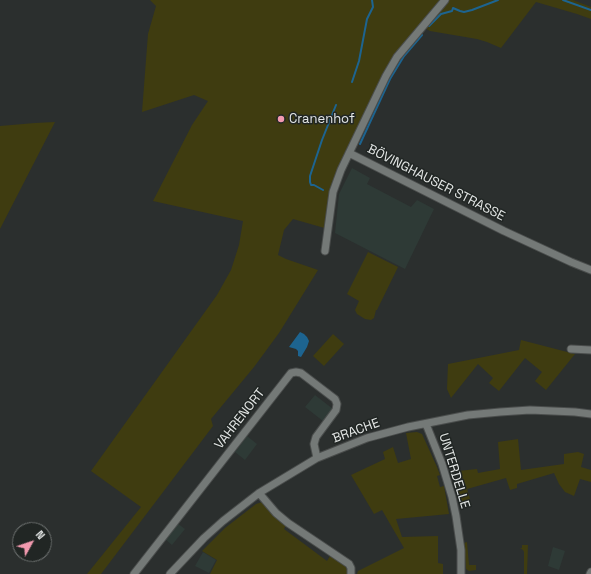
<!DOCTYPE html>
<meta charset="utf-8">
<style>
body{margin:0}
#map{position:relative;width:591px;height:574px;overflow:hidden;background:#2b2f2e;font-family:"Space Grotesk",sans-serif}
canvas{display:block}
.north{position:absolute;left:12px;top:522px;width:40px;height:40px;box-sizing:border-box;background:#212624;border:1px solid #6f7372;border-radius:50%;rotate:50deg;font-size:11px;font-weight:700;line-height:16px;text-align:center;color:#e4e7e6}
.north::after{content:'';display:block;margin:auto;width:14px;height:18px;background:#f29aaf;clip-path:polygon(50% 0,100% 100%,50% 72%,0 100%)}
</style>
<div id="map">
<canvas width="591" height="574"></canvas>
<div class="north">N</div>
</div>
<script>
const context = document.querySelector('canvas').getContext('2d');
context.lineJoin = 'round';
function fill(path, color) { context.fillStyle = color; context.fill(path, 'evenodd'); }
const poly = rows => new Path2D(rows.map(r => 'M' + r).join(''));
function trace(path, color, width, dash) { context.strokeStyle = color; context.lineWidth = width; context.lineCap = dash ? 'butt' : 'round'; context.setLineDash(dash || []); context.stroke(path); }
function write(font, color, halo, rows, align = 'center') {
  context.font = font + ' "Space Grotesk",sans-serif'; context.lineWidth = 3; context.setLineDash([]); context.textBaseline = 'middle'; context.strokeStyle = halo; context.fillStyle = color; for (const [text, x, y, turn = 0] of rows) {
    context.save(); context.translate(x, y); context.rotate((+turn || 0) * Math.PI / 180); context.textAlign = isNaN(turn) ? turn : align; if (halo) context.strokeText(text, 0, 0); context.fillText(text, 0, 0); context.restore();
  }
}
const built = poly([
 [352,168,370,178,367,184,411,207,417,200,434,209,405,269,335,233,339,194],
 [315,395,333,409,323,421,305,407],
 [247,436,257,444,245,460,235,452],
 [177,523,185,529,172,545,165,539],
 [553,547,565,551,559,570,548,566],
 [203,552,216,560,209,573,195,566]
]);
const green = poly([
 [150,0,573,0,591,7,591,19,577,14,536,2,501,48,487,42,477,39,430,31,423,27,397,57,341,170,328,229,293,219,284,230,278,255,286,259,318,270,279,333,254,367,211,419,213,426,101,574,87,574,141,507,91,471,217,295,231,270,239,245,243,221,153,201,192,125,208,101,194,95,142,112,148,34,156,6],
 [55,122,0,229,0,126,35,123],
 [368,252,398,267,377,310,376,310,374,318,371,320,365,319,357,314,355,310,359,301,347,294],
 [333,334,344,344,324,366,313,356],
 [521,340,575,354,546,390,535,381,542,372,525,358,499,391,489,383,493,378,478,364,451,398,447,389,448,364,519,350],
 [417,432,422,434,437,467,440,475,437,476,440,487,444,486,449,514,396,519,402,537,438,536,438,563,443,564,443,574,357,574,358,571,404,548,382,510,374,514,351,475,385,459,383,452,393,447,398,463,411,459,406,433],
 [518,439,521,470,564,464,564,454,578,452,584,454,581,467,591,470,591,482,580,479,574,496,565,492,559,484,554,473,517,484,517,488,510,490,506,478,467,489,470,499,460,503,454,481,460,479,458,471,477,469,478,473,500,469,498,442],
 [265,501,286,525,284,529,327,561,330,556,345,565,348,572,348,574,210,574,217,560,202,551,225,528,256,504],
 [467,542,469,565,476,565,476,570,469,571,466,569,464,543],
 [522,545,528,545,527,574,524,574,524,552,523,550,520,548,522,548]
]);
const water = poly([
 [300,332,304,334,307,337,309,341,307,347,301,357,298,356,298,351,296,349,289,347]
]);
const stream = poly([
 [563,0,591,10],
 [429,26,441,14,452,11,453,8,460,11,464,12,472,10,498,0],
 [352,82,359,61,367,19,373,7,372,0],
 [360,144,390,79,404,56,422,35],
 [323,190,314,185,311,185,310,182,310,176,322,140,336,105]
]);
const minor = poly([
 [349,153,504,231,571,262,591,270],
 [325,251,333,192,341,170,386,76,397,57,445,0],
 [571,349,591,350],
 [426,424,442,464,452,497,456,516,461,550,461,574],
 [259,493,276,513,288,523,349,564,351,568,351,574],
 [134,574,291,373,296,372,301,373,335,399,337,404,336,410,316,437,314,444,317,458],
 [170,574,204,538,223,521,259,493,317,458,367,438,408,427,468,415,500,412,530,410,575,412,591,414],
 [590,574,591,572]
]);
const markers = [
 [281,119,4,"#f29aaf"]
];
const poiNames = [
 ["Cranenhof",289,119]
];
const streetNames = [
 ["BÖVINGHAUSER STRASSE",436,183,27],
 ["VAHRENORT",240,419,-52],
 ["BRACHE",356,431,-20],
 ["UNTERDELLE",454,471,73]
];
fill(built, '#2e3a36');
fill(green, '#3f3c10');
fill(water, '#1d6490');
trace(stream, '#1d6490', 2);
trace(minor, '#4a4d4c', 9);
trace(minor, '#747977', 7);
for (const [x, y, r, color] of markers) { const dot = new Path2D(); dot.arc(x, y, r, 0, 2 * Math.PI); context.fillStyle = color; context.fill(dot); trace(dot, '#212624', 1.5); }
write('13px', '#e4e7e6', '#212624', poiNames, 'left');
write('13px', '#e4e7e6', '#212624', streetNames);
</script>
